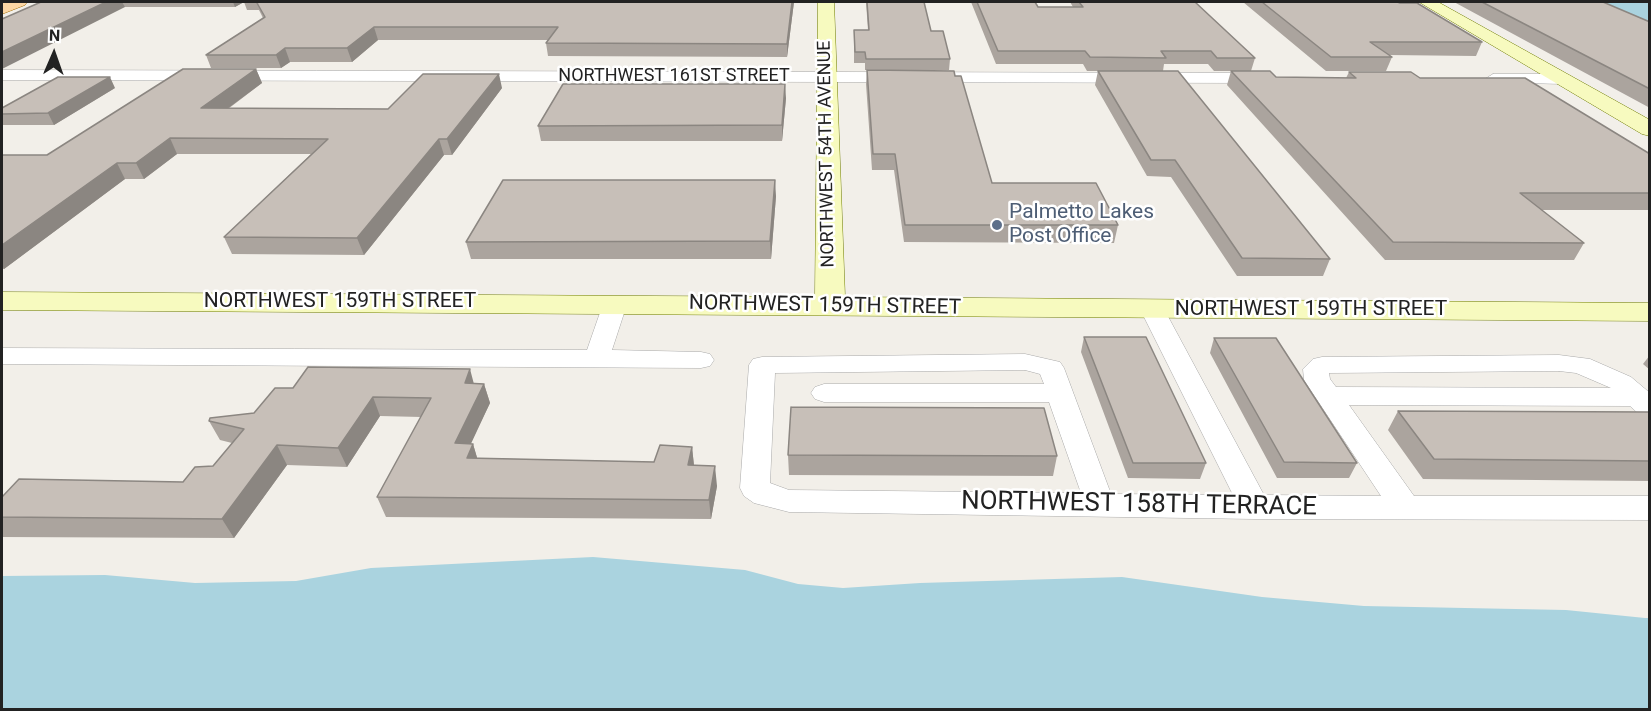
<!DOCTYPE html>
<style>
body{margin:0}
#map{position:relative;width:1651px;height:711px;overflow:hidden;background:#f2efe9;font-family:Roboto,sans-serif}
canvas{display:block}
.frame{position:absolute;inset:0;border:3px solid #222;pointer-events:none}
.north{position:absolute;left:24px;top:24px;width:60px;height:60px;-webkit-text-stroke:4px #fff;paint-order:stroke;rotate:2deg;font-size:16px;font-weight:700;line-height:24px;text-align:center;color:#222}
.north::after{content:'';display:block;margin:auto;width:21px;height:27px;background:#222;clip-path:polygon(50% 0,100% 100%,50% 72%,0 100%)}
</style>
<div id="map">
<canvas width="1651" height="711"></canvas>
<div class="frame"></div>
<div class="north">N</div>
</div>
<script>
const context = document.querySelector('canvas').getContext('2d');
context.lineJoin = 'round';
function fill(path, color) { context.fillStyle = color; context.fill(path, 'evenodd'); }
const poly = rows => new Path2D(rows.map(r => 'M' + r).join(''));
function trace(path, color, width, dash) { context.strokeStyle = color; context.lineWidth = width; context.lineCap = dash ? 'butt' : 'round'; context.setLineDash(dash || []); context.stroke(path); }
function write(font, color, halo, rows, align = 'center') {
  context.font = font + ' Roboto,sans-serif'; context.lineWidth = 5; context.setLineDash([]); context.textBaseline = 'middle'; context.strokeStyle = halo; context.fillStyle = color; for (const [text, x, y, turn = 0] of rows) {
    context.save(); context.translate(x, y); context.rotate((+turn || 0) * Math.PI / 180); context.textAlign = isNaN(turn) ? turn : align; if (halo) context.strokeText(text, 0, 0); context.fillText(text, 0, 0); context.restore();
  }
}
const water = poly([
 [1595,2,1649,2,1649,26],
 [593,557,745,570,798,584,843,588,920,583,1122,577,1262,597,1364,606,1566,610,1645,618,1650,618,1649,709,2,709,2,576,105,575,195,583,296,581,371,568]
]);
const street = poly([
 [2,70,1262,73,1270,78,1262,83,2,80,2,70],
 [1493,74,1562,74,1570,79,1562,84,1488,82,1485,79,1493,74],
 [615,297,623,299,627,304,612,350,701,352,710,354,714,360,710,366,701,368,2,364,2,348,587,350,603,304,607,299,615,297],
 [1152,302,1160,304,1164,309,1264,495,1381,496,1304,380,1303,369,1313,359,1322,357,1559,355,1590,359,1631,377,1650,393,1650,418,1640,415,1630,406,1349,405,1414,496,1650,496,1650,520,1255,519,789,512,754,503,744,496,740,488,749,365,753,359,762,357,1025,354,1060,362,1064,368,1111,494,1233,495,1140,309,1144,304,1152,302],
 [1025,370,1040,374,1044,384,824,384,815,387,811,393,815,399,824,402,1049,402,1081,493,789,490,770,483,775,373,1025,370],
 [1559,371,1576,373,1611,388,1336,387,1330,379,1329,373,1559,371]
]);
const secondary = poly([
 [818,2,834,2,845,297,1650,303,1650,321,2,310,2,292,815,297,818,2],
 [1419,2,1438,2,1650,120,1650,136,1642,134,1419,2]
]);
const primary = poly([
 [6,2,27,2,25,5,2,14,2,3,6,2]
]);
const wall = poly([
 [41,2,794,2,787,57,548,56,546,43,548,40,378,40,352,62,290,62,281,68,211,68,206,55,263,18,259,10,247,10,244,2,235,7,125,7],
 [866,2,924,2,931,31,950,59,949,70,865,70,865,63,854,63,854,30,868,30],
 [971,2,1035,2,1038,7,1073,7,1070,2,1195,2,1255,58,1251,71,1214,71,1208,64,1164,64,1163,71,1087,71,1083,64,996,64],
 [1243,2,1397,2,1482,42,1476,56,1389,55,1392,57,1386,71,1326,71],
 [1454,2,1603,2,1650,22,1650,108],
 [256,69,262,83,228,109,388,109,502,88,452,155,444,155,364,255,232,254,224,237,311,154,177,154,144,179,125,179,4,269,2,269,2,155,47,155],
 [867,70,992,183,1118,225,1114,243,904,242,894,170,872,170,866,84],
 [1098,71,1330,259,1323,276,1237,276,1171,177,1147,176,1095,85],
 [1231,71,1276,77,1346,78,1349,72,1420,78,1650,154,1650,210,1542,210,1584,243,1574,260,1385,260,1227,85],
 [115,88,54,125,2,125,2,108],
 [786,98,782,141,541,141,538,126],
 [776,196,771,259,471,259,466,242],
 [1084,337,1206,463,1200,479,1128,478,1081,352],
 [1214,338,1357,463,1349,478,1277,478,1210,353],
 [1650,355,1650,370,1643,364],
 [474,383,484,384,490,403,470,444,473,444,477,458,654,462,692,447,694,465,717,486,711,519,386,517,377,497,421,417,380,416,347,467,287,465,234,538,2,537,2,497,183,482,213,466,232,443,220,440,209,421,254,413],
 [1398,411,1650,412,1650,481,1423,479,1388,430],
 [788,455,1057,456,1053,476,789,475]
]);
const shadedWall = poly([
 [106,2,122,2,125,7,2,69,2,52],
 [233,2,244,2,235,7],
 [792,2,794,2,787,57,787,44],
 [374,27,378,40,352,62,347,48],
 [285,48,290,62,281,68,276,55],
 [256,69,262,83,208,123,201,108],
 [499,74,502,88,452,155,447,139],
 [110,77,115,88,54,125,48,113],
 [785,84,786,98,782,141,782,125],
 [170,138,177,154,144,179,136,163],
 [439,139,444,155,364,255,357,238],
 [117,163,125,179,4,269,2,265,2,245],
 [775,180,776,196,771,259,770,241],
 [470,369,475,388,465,383],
 [484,384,490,403,462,463,455,443],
 [373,397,380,416,347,467,338,448],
 [473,444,479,464,467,458],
 [277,445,287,465,234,538,222,519],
 [692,447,694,466,688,465],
 [715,466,717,486,711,519,709,500]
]);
const building = poly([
 [41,2,106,2,2,52,2,19,41,2],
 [259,2,792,2,787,44,546,43,558,27,374,27,347,48,285,48,276,55,206,55,265,17,257,3,259,2],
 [867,2,924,2,931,31,943,31,950,59,866,59,865,52,855,52,854,30,869,30,867,2],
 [977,2,1035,2,1038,7,1083,7,1079,2,1195,2,1255,58,1217,58,1211,51,1161,51,1166,58,1090,57,1085,51,998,51,977,2],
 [1262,2,1397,2,1400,3,1417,3,1482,42,1370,42,1392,57,1331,57,1262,2],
 [1482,2,1603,2,1650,22,1650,89,1482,2],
 [183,69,256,69,201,108,388,109,423,74,499,74,447,139,439,139,357,238,224,237,328,139,170,138,136,163,117,163,2,245,2,155,47,155,183,69],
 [867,70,954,71,955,76,961,76,992,183,1096,183,1118,225,905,225,895,154,873,154,867,70],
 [1098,71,1178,71,1330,259,1242,258,1175,160,1151,160,1098,71],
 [1231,71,1270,71,1276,77,1356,78,1349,72,1411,72,1420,78,1525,78,1650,154,1650,193,1520,193,1584,243,1393,242,1231,71],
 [58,77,110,77,48,113,2,114,2,108,58,77],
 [563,84,785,84,782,125,538,126,563,84],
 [503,180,775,180,770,241,466,242,503,180],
 [1084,337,1146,337,1206,463,1133,463,1084,337],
 [1214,338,1276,338,1357,463,1284,462,1214,338],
 [308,367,470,369,465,383,484,384,455,443,473,444,467,458,654,462,660,445,692,447,688,465,715,466,709,500,377,497,431,398,373,397,338,448,277,445,222,519,2,517,2,497,19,479,183,482,195,467,213,466,244,429,209,421,210,418,254,413,275,388,293,388,308,367],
 [791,407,1044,408,1057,456,788,455,791,407],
 [1398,411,1650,412,1650,461,1434,459,1398,411]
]);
const markers = [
 [997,225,6,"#5c6f8a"]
];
const farStreetnames = [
 ["NORTHWEST 161ST STREET",674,76],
 ["NORTHWEST 54TH AVENUE",827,154,-91]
];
const serviceNames = [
 ["Palmetto Lakes",1009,213],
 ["Post Office",1009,237]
];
const streetNames = [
 ["NORTHWEST 159TH STREET",340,302],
 ["NORTHWEST 159TH STREET",825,306,1],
 ["NORTHWEST 159TH STREET",1311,310]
];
const nearStreetnames = [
 ["NORTHWEST 158TH TERRACE",1139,505,1]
];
fill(water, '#aad3df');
trace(street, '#a9a9a9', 1);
trace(secondary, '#707d05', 1);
trace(primary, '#a06b00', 1);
fill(street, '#fff');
fill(secondary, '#f7fabf');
fill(primary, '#fcd6a4');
fill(wall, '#aba49e');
fill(shadedWall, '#8b8681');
fill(building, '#c7bfb8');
trace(building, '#8b8681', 1.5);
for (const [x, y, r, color] of markers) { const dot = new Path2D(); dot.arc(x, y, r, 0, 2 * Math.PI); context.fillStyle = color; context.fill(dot); trace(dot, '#fff', 2); }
write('18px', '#222', '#fff', farStreetnames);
write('21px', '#4e5e75', '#fff', serviceNames, 'left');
write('21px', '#222', '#fff', streetNames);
write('26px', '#222', '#fff', nearStreetnames);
</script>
